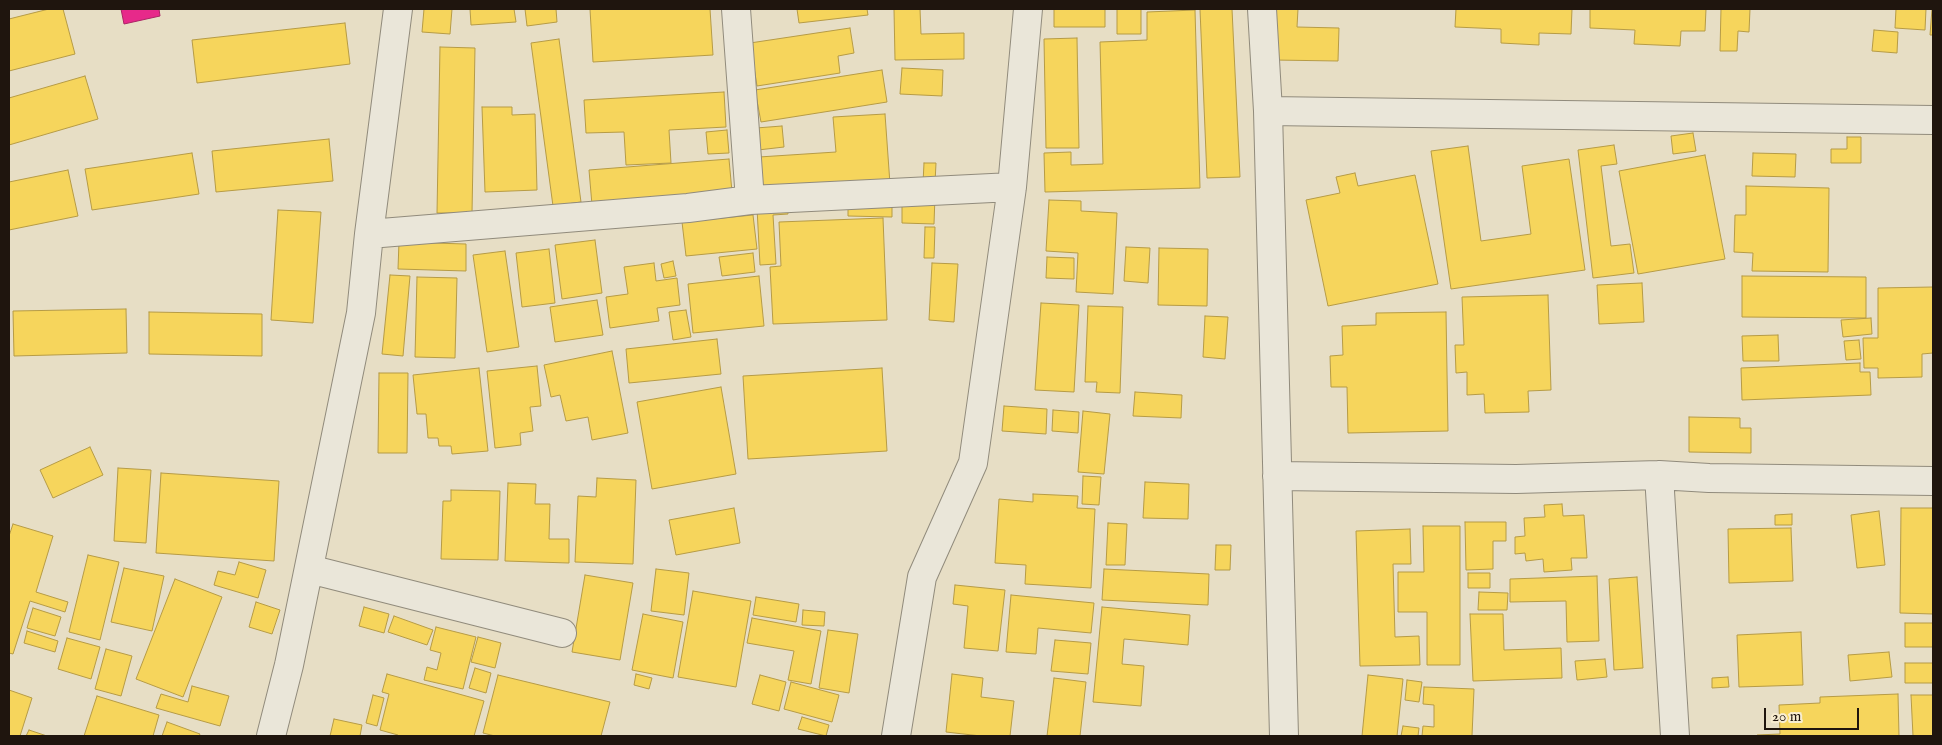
<!DOCTYPE html>
<style>
body{margin:0}
#map{position:relative;width:1942px;height:745px;overflow:hidden;background:#e7dec5;font-family:"IM FELL English",serif}
canvas{display:block}
.frame{position:absolute;inset:0;border:10px solid #1f150e;pointer-events:none}
.scale{position:absolute;left:1764px;top:708px;width:95px;height:22px;box-sizing:border-box;border:2px solid #1f150e;border-top:0;padding-left:6px;font-size:15px;line-height:18px;white-space:nowrap;color:#1f150e;-webkit-text-stroke:4px #f8edd0;paint-order:stroke}
</style>
<div id="map">
<canvas width="1942" height="745"></canvas>
<div class="frame"></div>
<div class="scale">20 m</div>
</div>
<script>
const context = document.querySelector('canvas').getContext('2d');
context.lineJoin = 'round';
function fill(path, color) { context.fillStyle = color; context.fill(path, 'evenodd'); }
const poly = rows => new Path2D(rows.map(r => 'M' + r).join(''));
function trace(path, color, width, dash) { context.strokeStyle = color; context.lineWidth = width; context.lineCap = dash ? 'butt' : 'round'; context.setLineDash(dash || []); context.stroke(path); }
const homes = poly([
 [49,9,63,9,75,54,9,71,9,19,49,9],
 [424,9,452,9,450,34,422,32,424,9],
 [470,9,514,9,516,22,471,25,470,9],
 [525,9,556,9,557,22,527,26,525,9],
 [590,9,710,9,713,55,593,62,590,9],
 [797,9,867,9,868,15,799,23,797,9],
 [894,9,920,9,921,34,964,33,964,59,895,60,894,9],
 [1054,9,1105,9,1105,27,1054,27,1054,9],
 [1117,9,1141,9,1141,34,1117,34,1117,9],
 [1200,9,1232,9,1240,177,1207,178,1200,9],
 [1276,9,1298,9,1297,27,1339,28,1338,61,1274,60,1276,9],
 [1456,9,1572,9,1571,34,1539,33,1539,45,1501,43,1501,29,1455,27,1456,9],
 [1590,9,1706,9,1705,31,1681,31,1680,46,1634,44,1635,30,1590,28,1590,9],
 [1721,9,1750,9,1749,32,1738,31,1737,51,1720,51,1721,9],
 [1896,9,1926,9,1925,30,1895,28,1896,9],
 [1932,9,1933,9,1933,35,1930,35,1932,9],
 [1195,10,1200,188,1045,192,1044,153,1071,152,1071,165,1103,164,1100,42,1147,40,1147,12,1195,10],
 [345,23,350,64,197,83,192,40,345,23],
 [850,28,854,53,838,56,840,73,757,86,750,43,850,28],
 [1874,30,1898,32,1897,53,1872,51,1874,30],
 [1077,38,1079,148,1046,148,1044,39,1077,38],
 [559,39,581,202,553,206,531,43,559,39],
 [440,47,475,48,472,213,437,213,440,47],
 [902,68,943,70,942,96,900,94,902,68],
 [882,70,887,102,761,122,755,90,882,70],
 [85,76,98,119,9,145,9,98,85,76],
 [724,92,726,127,669,130,671,163,626,165,624,132,586,133,584,100,724,92],
 [482,107,512,107,512,115,535,114,537,190,485,192,482,107],
 [885,114,890,184,761,193,759,157,836,152,833,117,885,114],
 [782,126,784,147,758,150,756,128,782,126],
 [727,130,729,153,708,154,706,132,727,130],
 [1693,133,1696,151,1673,154,1671,136,1693,133],
 [1847,137,1861,137,1861,163,1831,163,1831,149,1847,149,1847,137],
 [329,139,333,181,216,192,212,151,329,139],
 [1614,145,1617,164,1601,166,1611,246,1630,244,1634,273,1593,278,1578,150,1614,145],
 [1468,146,1481,241,1531,234,1522,166,1569,159,1585,270,1451,289,1431,151,1468,146],
 [192,153,199,194,92,210,85,169,192,153],
 [1753,153,1796,154,1795,177,1752,176,1753,153],
 [1705,155,1725,259,1638,274,1619,171,1705,155],
 [729,159,732,192,592,205,589,170,729,159],
 [924,163,936,163,935,183,923,183,924,163],
 [68,170,78,216,9,230,9,182,68,170],
 [1355,173,1358,186,1415,175,1438,284,1328,306,1306,200,1340,193,1336,177,1355,173],
 [1746,186,1829,188,1828,272,1752,271,1753,253,1734,252,1735,215,1746,215,1746,186],
 [902,195,935,196,934,224,902,223,902,195],
 [848,200,892,200,892,217,848,216,848,200],
 [1049,200,1081,201,1081,211,1117,213,1113,294,1076,292,1078,253,1046,251,1049,200],
 [787,206,788,214,773,215,776,264,760,265,757,208,787,206],
 [278,210,321,212,313,323,271,320,278,210],
 [753,215,757,249,686,256,682,222,753,215],
 [883,218,887,320,773,324,770,267,781,266,779,222,883,218],
 [925,227,935,227,934,258,924,258,925,227],
 [595,240,602,293,562,299,555,245,595,240],
 [399,242,466,244,466,271,398,269,399,242],
 [1126,247,1150,248,1148,283,1124,281,1126,247],
 [1159,248,1208,249,1207,306,1158,305,1159,248],
 [549,249,555,303,522,307,516,253,549,249],
 [505,251,519,347,487,352,473,255,505,251],
 [753,253,755,272,722,276,719,257,753,253],
 [1047,257,1074,258,1074,279,1046,278,1047,257],
 [673,261,676,276,664,278,661,264,673,261],
 [654,263,656,281,677,278,680,305,657,308,659,321,610,328,606,297,628,294,624,267,654,263],
 [932,263,958,264,954,322,929,320,932,263],
 [390,275,410,276,403,356,382,354,390,275],
 [759,276,764,326,693,333,688,284,759,276],
 [1742,276,1866,277,1866,318,1742,317,1742,276],
 [417,277,457,278,455,358,415,357,417,277],
 [1642,283,1644,322,1599,324,1597,285,1642,283],
 [1933,287,1933,353,1922,354,1922,377,1878,378,1878,368,1864,368,1863,338,1878,338,1878,288,1933,287],
 [1548,295,1551,390,1528,391,1529,412,1485,413,1484,394,1467,395,1467,372,1456,373,1455,345,1464,345,1462,297,1548,295],
 [597,300,603,335,555,342,550,307,597,300],
 [1041,303,1079,305,1074,392,1035,390,1041,303],
 [1088,306,1123,307,1120,393,1096,392,1097,382,1085,382,1088,306],
 [126,309,127,353,14,356,13,311,126,309],
 [686,310,691,337,673,340,669,312,686,310],
 [149,312,262,314,262,356,149,354,149,312],
 [1446,312,1448,431,1348,433,1347,387,1331,387,1330,356,1343,355,1342,326,1376,325,1376,313,1446,312],
 [1205,316,1228,317,1225,359,1203,357,1205,316],
 [1871,318,1872,334,1843,337,1841,320,1871,318],
 [1778,335,1779,361,1743,361,1742,336,1778,335],
 [717,339,721,374,629,383,626,349,717,339],
 [1859,340,1861,359,1846,360,1844,341,1859,340],
 [612,351,628,433,592,440,588,417,566,421,560,395,551,397,544,365,612,351],
 [1860,363,1860,372,1870,372,1871,395,1742,400,1741,368,1860,363],
 [537,366,541,406,530,407,533,431,520,433,521,445,495,448,487,371,537,366],
 [479,368,488,451,452,454,451,446,439,446,438,438,428,438,426,414,417,414,413,375,479,368],
 [882,368,887,451,748,459,743,376,882,368],
 [379,373,408,373,407,453,378,453,379,373],
 [721,387,736,474,652,489,637,402,721,387],
 [1135,392,1182,395,1181,418,1133,416,1135,392],
 [1004,406,1047,409,1046,434,1002,431,1004,406],
 [1053,410,1079,412,1078,433,1052,431,1053,410],
 [1083,411,1110,414,1104,474,1078,472,1083,411],
 [1689,417,1740,418,1740,428,1751,428,1751,453,1689,452,1689,417],
 [90,447,103,475,53,498,40,470,90,447],
 [118,468,151,470,146,543,114,541,118,468],
 [161,473,279,481,274,561,156,553,161,473],
 [1083,476,1101,477,1099,505,1082,504,1083,476],
 [597,478,636,480,633,564,575,562,578,496,596,497,597,478],
 [1145,482,1189,484,1188,519,1143,518,1145,482],
 [508,483,536,484,535,504,550,504,549,539,569,539,569,563,505,561,508,483],
 [451,490,500,491,498,560,441,559,443,501,451,501,451,490],
 [1033,494,1078,496,1077,508,1095,509,1091,588,1025,584,1026,565,995,563,999,499,1033,502,1033,494],
 [1562,504,1563,516,1584,515,1587,558,1571,558,1572,570,1544,572,1543,559,1526,561,1525,553,1515,554,1515,537,1525,536,1524,518,1545,517,1544,505,1562,504],
 [734,508,740,543,676,555,669,520,734,508],
 [1901,508,1933,508,1933,614,1900,613,1901,508],
 [1879,511,1885,565,1857,568,1851,515,1879,511],
 [1792,514,1792,525,1775,525,1775,515,1792,514],
 [1465,522,1506,522,1506,541,1493,541,1493,569,1466,570,1465,522],
 [1108,523,1127,524,1125,565,1106,565,1108,523],
 [13,524,53,536,36,592,68,602,65,612,30,601,13,654,9,653,9,536,13,524],
 [1423,526,1460,526,1460,665,1427,665,1427,612,1398,612,1398,572,1424,572,1423,526],
 [1791,528,1793,581,1729,583,1728,529,1791,528],
 [1410,529,1411,564,1393,564,1395,637,1419,636,1420,665,1360,666,1356,531,1410,529],
 [1216,545,1231,545,1230,570,1215,570,1216,545],
 [88,555,119,562,100,640,69,632,88,555],
 [239,562,266,570,258,598,214,585,218,571,235,575,239,562],
 [124,568,164,576,152,631,111,622,124,568],
 [656,569,689,573,684,615,651,611,656,569],
 [1104,569,1209,574,1208,605,1102,600,1104,569],
 [1468,573,1490,573,1490,588,1468,588,1468,573],
 [585,575,633,583,620,660,572,652,585,575],
 [1597,576,1599,641,1567,642,1566,601,1510,602,1510,579,1597,576],
 [1637,577,1643,668,1614,670,1609,579,1637,577],
 [175,579,222,597,183,697,136,679,175,579],
 [955,585,1005,590,998,651,964,648,968,606,953,604,955,585],
 [693,591,751,601,736,687,678,677,693,591],
 [1479,592,1508,593,1507,610,1478,610,1479,592],
 [1011,595,1094,603,1091,633,1038,628,1036,654,1006,652,1011,595],
 [756,597,799,604,796,622,753,615,756,597],
 [256,602,280,610,272,634,249,627,256,602],
 [364,607,389,614,384,633,359,626,364,607],
 [1102,607,1190,615,1188,645,1124,639,1122,664,1144,666,1141,706,1093,702,1102,607],
 [33,608,61,617,55,636,27,628,33,608],
 [803,610,825,612,824,626,802,625,803,610],
 [643,614,683,622,673,678,632,670,643,614],
 [1470,614,1503,614,1504,650,1561,648,1562,678,1473,681,1470,614],
 [394,616,433,630,427,645,388,632,394,616],
 [752,618,821,631,811,684,788,680,794,651,747,643,752,618],
 [1905,623,1933,623,1933,647,1905,647,1905,623],
 [436,627,476,637,463,689,424,680,427,667,437,670,441,653,430,650,436,627],
 [828,630,858,634,849,693,819,688,828,630],
 [27,631,58,641,55,652,24,643,27,631],
 [1801,632,1803,685,1739,687,1737,635,1801,632],
 [478,637,501,643,495,668,471,662,478,637],
 [67,638,100,647,91,679,58,669,67,638],
 [1055,640,1091,643,1088,674,1051,671,1055,640],
 [106,649,132,656,121,696,95,689,106,649],
 [1889,652,1892,677,1850,681,1848,655,1889,652],
 [1605,659,1607,677,1577,680,1575,661,1605,659],
 [1905,663,1933,663,1933,683,1905,683,1905,663],
 [475,668,491,673,486,693,469,688,475,668],
 [387,674,484,701,474,736,397,736,398,735,380,730,389,694,382,692,387,674],
 [636,674,652,678,649,689,634,685,636,674],
 [952,674,983,678,981,697,1014,701,1010,736,981,736,946,732,952,674],
 [498,675,610,702,601,736,495,736,483,733,498,675],
 [760,675,786,682,779,711,752,704,760,675],
 [1368,675,1403,679,1397,736,1362,736,1368,675],
 [1728,677,1729,687,1712,688,1712,678,1728,677],
 [1054,678,1086,682,1080,736,1047,736,1054,678],
 [1407,680,1422,682,1419,702,1405,700,1407,680],
 [791,682,839,695,832,722,784,709,791,682],
 [192,686,229,696,220,726,156,708,161,694,188,702,192,686],
 [1424,687,1474,689,1472,736,1422,736,1423,726,1434,727,1434,705,1423,704,1424,687],
 [9,690,32,698,20,736,9,736,9,690],
 [1898,694,1899,736,1757,736,1757,735,1780,734,1779,705,1820,703,1820,697,1898,694],
 [373,695,384,698,377,726,366,723,373,695],
 [1911,695,1933,695,1933,736,1913,736,1911,695],
 [97,696,159,715,153,736,84,736,97,696],
 [802,717,829,725,826,736,798,729,802,717],
 [334,719,362,725,360,736,330,736,334,719],
 [167,722,200,734,199,736,162,736,167,722],
 [1403,726,1419,728,1418,736,1401,736,1403,726],
 [29,730,47,736,26,736,29,730]
]);
const health = poly([
 [121,9,159,9,160,16,124,24,121,9]
]);
const minor = poly([
 [736,9,750,200],
 [1262,9,1268,111,1284,736],
 [1268,111,1933,120],
 [369,234,688,208,750,200,1012,187],
 [1659,475,1675,736],
 [1277,476,1516,479,1659,475,1709,478,1933,481],
 [309,569,562,633],
 [271,736,289,665,361,313,369,234,398,9],
 [896,736,922,577,973,463,1012,187,1028,9]
]);
fill(homes, '#f6d55c');
trace(homes, '#b69b45', 1);
fill(health, '#e7298a');
trace(health, '#ab2365', 1);
trace(minor, '#918b7c', 30);
trace(minor, '#eae6d9', 28);
</script>
